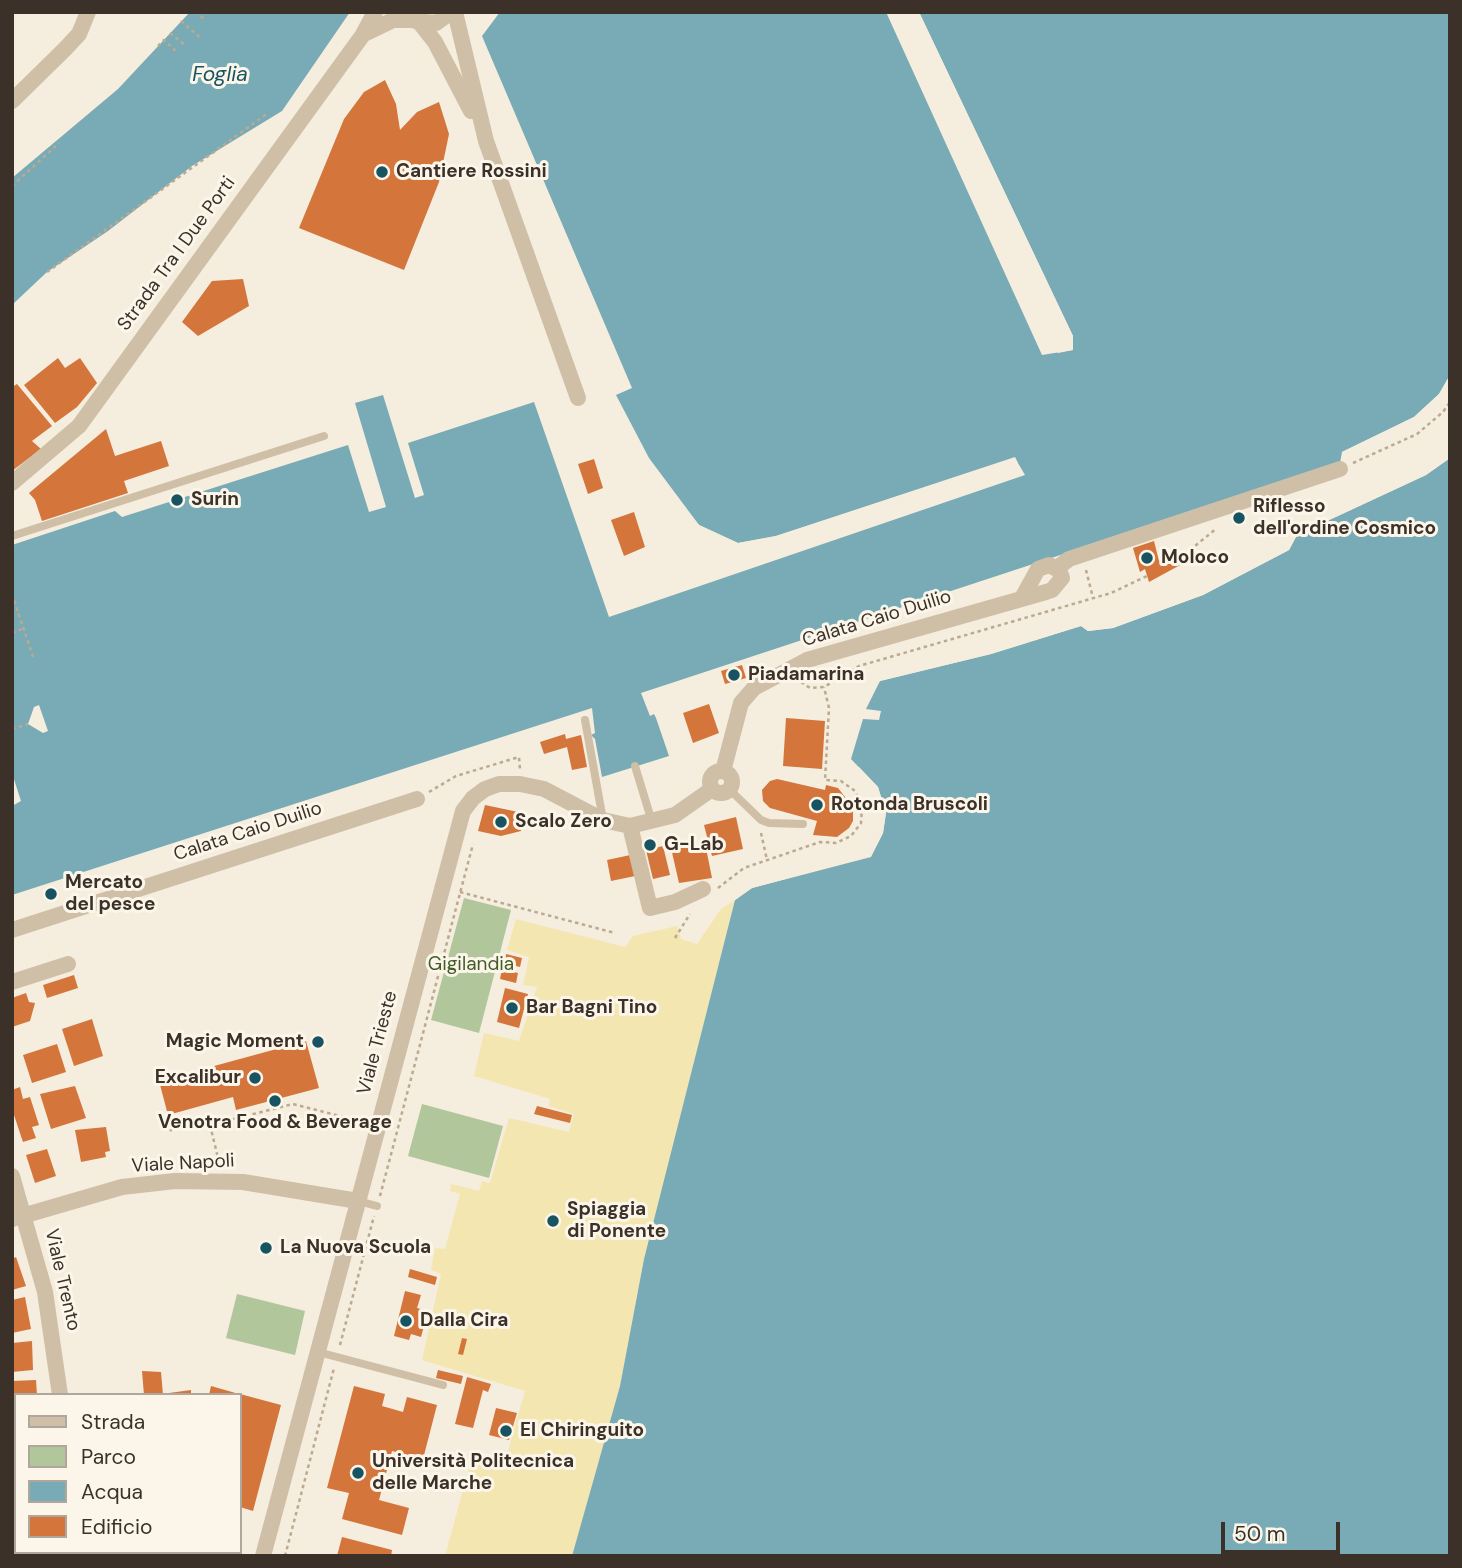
<!DOCTYPE html>
<meta charset="utf-8">
<style>
body{margin:0}
#map{position:relative;width:1462px;height:1568px;overflow:hidden;background:#f5eddd;font-family:"DM Sans",sans-serif}
canvas{display:block}
.frame{position:absolute;inset:0;border:14px solid #3b3128;pointer-events:none}
.legend{position:absolute;left:14px;top:1393px;width:228px;height:161px;box-sizing:border-box;background:#fcf6ea;border:2px solid #afa79c;margin:0;padding:9px 12px;list-style:none;font-size:21px;color:#3b3128}
.legend li{display:flex;align-items:center;gap:14px;height:35px}
.legend b{width:35px;border:2px solid #afa79c}
.scale{position:absolute;left:1221px;top:1522px;width:119px;height:32px;box-sizing:border-box;border:4px solid #3b3128;border-top:0;padding-left:9px;font-size:21px;line-height:24px;white-space:nowrap;color:#3b3128;-webkit-text-stroke:5px #fcf6ea;paint-order:stroke}
</style>
<div id="map">
<canvas width="1462" height="1568"></canvas>
<div class="frame"></div>
<ul class="legend">
<li><b style="height:9px;background:#cfbfa7"></b>Strada</li>
<li><b style="height:19px;background:#b2c69b"></b>Parco</li>
<li><b style="height:19px;background:#78abb6"></b>Acqua</li>
<li><b style="height:19px;background:#d4753c"></b>Edificio</li>
</ul>
<div class="scale">50 m</div>
</div>
<script>
const context = document.querySelector('canvas').getContext('2d');
context.lineJoin = 'round';
function fill(path, color) { context.fillStyle = color; context.fill(path, 'evenodd'); }
const poly = rows => new Path2D(rows.map(r => 'M' + r).join(''));
function trace(path, color, width, dash) { context.strokeStyle = color; context.lineWidth = width; context.lineCap = dash ? 'butt' : 'round'; context.setLineDash(dash || []); context.stroke(path); }
function write(font, color, halo, rows, align = 'center') {
  context.font = font + ' "DM Sans",sans-serif'; context.lineWidth = 6; context.setLineDash([]); context.textBaseline = 'middle'; context.strokeStyle = halo; context.fillStyle = color; for (const [text, x, y, turn = 0] of rows) {
    context.save(); context.translate(x, y); context.rotate((+turn || 0) * Math.PI / 180); context.textAlign = isNaN(turn) ? turn : align; if (halo) context.strokeText(text, 0, 0); context.fillText(text, 0, 0); context.restore();
  }
}
const green = poly([
 [464,898,511,910,479,1033,431,1020],
 [422,1104,503,1126,489,1178,408,1156],
 [237,1294,305,1311,295,1355,226,1338]
]);
const sand = poly([
 [735,900,644,1259,620,1386,572,1556,445,1556,471,1461,503,1469,525,1391,422,1360,441,1274,431,1270,435,1248,445,1249,460,1194,450,1191,451,1184,479,1191,482,1181,490,1183,509,1118,569,1132,574,1114,549,1106,550,1099,474,1076,484,1033,519,1041,537,987,523,985,529,957,507,950,516,919,625,947,633,936,677,926,681,939,697,944,721,909]
]);
const water = poly([
 [190,12,350,12,282,111,192,166,108,231,47,272,12,305,12,178,118,89],
 [500,12,886,12,1042,355,1073,350,1073,336,919,12,1450,12,1450,375,1439,394,1414,417,1342,452,1340,463,641,693,650,716,654,714,656,718,669,756,602,777,595,739,591,735,595,733,592,708,12,895,12,806,21,801,12,773,12,545,115,511,122,517,348,445,369,512,386,507,355,403,383,395,415,498,424,495,408,443,534,402,609,617,1025,475,1015,458,776,536,738,543,699,525,649,458,616,395,632,388,482,36],
 [1450,458,1450,1556,572,1556,620,1386,644,1259,735,900,752,888,871,856,883,833,886,813,878,787,851,759,863,719,879,720,881,711,866,709,880,681,991,654,1081,626,1088,631,1113,628,1203,595,1289,550,1297,535,1426,475]
]);
const pier = poly([
 [916,12,919,12,1073,336,1073,350,1058,353,1056,350,1070,347,1069,337],
 [1450,375,1450,382,1442,396,1416,420,1348,453,1342,452,1414,417,1439,394],
 [1450,455,1450,458,1426,475,1297,535,1289,550,1203,595,1113,628,1088,631,1081,626,991,654,880,681,874,686,879,678,990,651,1080,622,1089,628,1112,625,1202,592,1287,547,1295,532,1369,499,1424,472],
 [1015,457,1018,463,777,539,739,547,697,528,681,508,686,509,699,525,738,543,776,536],
 [39,705,48,731,43,733,28,724,34,707],
 [859,767,878,787,886,813,883,833,871,857,752,888,731,903,733,898,751,884,868,854,880,832,882,814,874,789,854,768]
]);
const building = poly([
 [385,80,396,104,400,130,417,112,439,102,449,134,439,182,404,270,299,228,344,119,364,92],
 [243,279,249,306,198,336,182,322,212,281],
 [58,358,65,368,80,358,97,383,77,407,55,423,24,385],
 [17,384,52,426,32,441,41,449,12,471,12,387],
 [106,429,115,456,161,441,169,466,124,481,128,493,42,521,35,500,29,493],
 [594,459,603,488,588,494,578,464],
 [634,512,645,547,624,556,611,520],
 [1154,541,1159,561,1176,553,1182,564,1149,582,1145,569,1140,572,1133,548],
 [742,665,746,678,725,684,721,671],
 [709,704,719,733,693,743,683,713],
 [786,718,825,721,822,769,783,766],
 [565,734,566,739,581,735,587,767,572,770,567,747,544,754,540,742],
 [777,779,825,790,826,785,838,788,853,807,853,821,849,828,837,837,813,835,817,821,770,808,763,801,762,790,770,781],
 [485,805,523,813,521,831,501,836,478,831],
 [736,817,743,849,712,856,704,825],
 [690,842,691,847,705,843,712,878,679,883,671,848],
 [663,846,670,875,653,879,646,850],
 [635,854,640,875,611,881,607,860],
 [506,954,522,958,520,967,504,963],
 [502,969,518,973,516,983,500,979],
 [74,975,78,988,47,998,43,985],
 [505,988,528,994,519,1028,497,1022],
 [26,993,29,1002,35,1003,30,1021,12,1027,12,998],
 [92,1019,103,1056,74,1066,62,1029],
 [306,1041,319,1088,236,1110,233,1097,168,1115,159,1081],
 [57,1044,66,1072,32,1083,23,1055],
 [75,1086,86,1118,51,1129,40,1094],
 [20,1087,23,1099,30,1097,39,1125,32,1127,36,1138,23,1142,12,1109,12,1090],
 [537,1106,572,1115,570,1123,534,1114],
 [106,1127,110,1151,105,1152,106,1157,81,1162,75,1130],
 [47,1149,56,1176,35,1183,26,1155],
 [16,1257,26,1286,12,1290,12,1259],
 [410,1269,437,1277,435,1285,408,1277],
 [405,1291,421,1295,417,1308,428,1311,421,1337,411,1334,409,1340,394,1336],
 [25,1297,31,1329,12,1333,12,1300],
 [462,1338,467,1339,463,1355,458,1354],
 [32,1341,33,1370,12,1372,12,1343],
 [438,1370,463,1376,461,1384,436,1378],
 [142,1371,161,1372,163,1395,144,1395],
 [467,1377,491,1384,488,1392,483,1390,473,1428,455,1424],
 [36,1380,37,1395,16,1395,16,1429,12,1429,12,1381],
 [211,1386,239,1394,239,1395,209,1395],
 [354,1386,385,1394,382,1406,403,1412,407,1397,437,1405,423,1459,392,1451,379,1500,409,1508,402,1535,342,1519,349,1493,327,1488],
 [191,1390,191,1395,169,1395,169,1393],
 [240,1394,281,1405,253,1511,240,1507],
 [496,1408,517,1413,509,1440,489,1435],
 [13,1440,16,1440,16,1483,12,1483],
 [12,1489,16,1489,16,1532,12,1532],
 [342,1537,392,1550,391,1556,337,1556],
 [12,1540,16,1541,16,1552,33,1552,32,1556,12,1556]
]);
const path = poly([
 [195,12,206,20],
 [181,21,202,39],
 [170,33,185,45],
 [158,46,164,40,178,53],
 [12,186,59,143],
 [47,272,268,113],
 [1353,463,1417,434,1443,412,1450,402],
 [1179,559,1217,528],
 [1086,570,1093,598],
 [12,594,33,657],
 [12,633,22,629],
 [801,682,810,688,824,687,859,666,1111,593,1147,576],
 [12,729,28,724],
 [429,792,456,776,519,757,520,769],
 [761,833,767,860],
 [718,888,744,868,820,842,836,843,851,836,861,823,862,806,855,791,841,781,825,780,829,708,824,687],
 [460,892,615,933],
 [675,938,690,914],
 [210,1125,220,1166],
 [170,1131,175,1126,206,1118,210,1125,293,1104,363,1122],
 [380,1196,473,844],
 [340,1345,374,1216],
 [285,1556,334,1368]
]);
const lane = poly([
 [12,536,324,436],
 [585,720,603,820],
 [635,766,652,822],
 [729,789,761,820,769,823,803,824],
 [358,1201,377,1206],
 [318,1352,443,1385]
]);
const street = poly([
 [455,12,486,141,578,398],
 [415,21,436,23,451,12],
 [420,23,435,42,471,111],
 [364,34,393,20,413,20],
 [12,101,65,49,79,34,88,12],
 [12,483,79,426,362,36,375,12],
 [1057,568,1069,559,1340,469],
 '710 782a11 11 0 1 1 22 0a11 11 0 1 1-22 0Z',
 [723,771,741,703,754,688,807,660,1046,592,1052,590,1062,578,1059,570,1049,565,1038,569,1022,598],
 [630,826,650,908,675,902,703,889],
 [12,930,417,799],
 [12,982,68,964],
 [12,1176,45,1292,60,1395],
 [12,1219,122,1187,175,1181,243,1182,358,1201],
 [56,1556,56,1552],
 [263,1556,463,811,473,798,485,789,499,784,520,784,544,789,603,820,630,826,675,815,712,789]
]);
const markers = [
 [382,172,7,"#185362"],
 [177,500,7,"#185362"],
 [1239,518,7,"#185362"],
 [1147,558,7,"#185362"],
 [734,675,7,"#185362"],
 [817,805,7,"#185362"],
 [501,822,7,"#185362"],
 [650,845,7,"#185362"],
 [51,894,7,"#185362"],
 [512,1008,7,"#185362"],
 [318,1042,7,"#185362"],
 [255,1078,7,"#185362"],
 [275,1101,7,"#185362"],
 [553,1221,7,"#185362"],
 [266,1248,7,"#185362"],
 [406,1321,7,"#185362"],
 [506,1431,7,"#185362"],
 [358,1473,7,"#185362"]
];
const poiNames = [
 ["Cantiere Rossini",396,172],
 ["Surin",191,500],
 ["Riflesso",1253,507],
 ["dell'ordine Cosmico",1253,529],
 ["Moloco",1161,558],
 ["Piadamarina",748,675],
 ["Rotonda Bruscoli",831,805],
 ["Scalo Zero",515,822],
 ["G-Lab",664,845],
 ["Mercato",65,883],
 ["del pesce",65,905],
 ["Bar Bagni Tino",526,1008],
 ["Magic Moment",304,1042,"right"],
 ["Excalibur",241,1078,"right"],
 ["Venotra Food & Beverage",275,1123,"center"],
 ["Spiaggia",567,1210],
 ["di Ponente",567,1232],
 ["La Nuova Scuola",280,1248],
 ["Dalla Cira",420,1321],
 ["El Chiringuito",520,1431],
 ["Università Politecnica",372,1462],
 ["delle Marche",372,1484]
];
const streetNames = [
 ["Strada Tra I Due Porti",177,254,-54],
 ["Calata Caio Duilio",877,619,-17],
 ["Calata Caio Duilio",248,832,-18],
 ["Viale Trieste",378,1043,-75],
 ["Viale Napoli",183,1164,-3],
 ["Viale Trento",62,1280,77]
];
const parkNames = [
 ["Gigilandia",471,965]
];
const waterNames = [
 ["Foglia",220,75]
];
fill(green, '#b2c69b');
fill(sand, '#f4e6b0');
fill(water, '#78abb6');
fill(pier, '#f5eddd');
fill(building, '#d4753c');
trace(path, '#bba991', 2.5, [3.5, 3.5]);
trace(lane, '#cfbfa7', 8);
trace(street, '#cfbfa7', 16);
for (const [x, y, r, color] of markers) { const dot = new Path2D(); dot.arc(x, y, r, 0, 2 * Math.PI); context.fillStyle = color; context.fill(dot); trace(dot, '#fcf6ea', 2.5); }
write('bold 19px', '#3b3128', '#fcf6ea', poiNames, 'left');
write('19px', '#3b3128', '#fcf6ea', streetNames);
write('19px', '#435c29', '#fcf6ea', parkNames);
write('italic 21px', '#185362', '#fcf6ea', waterNames);
</script>
